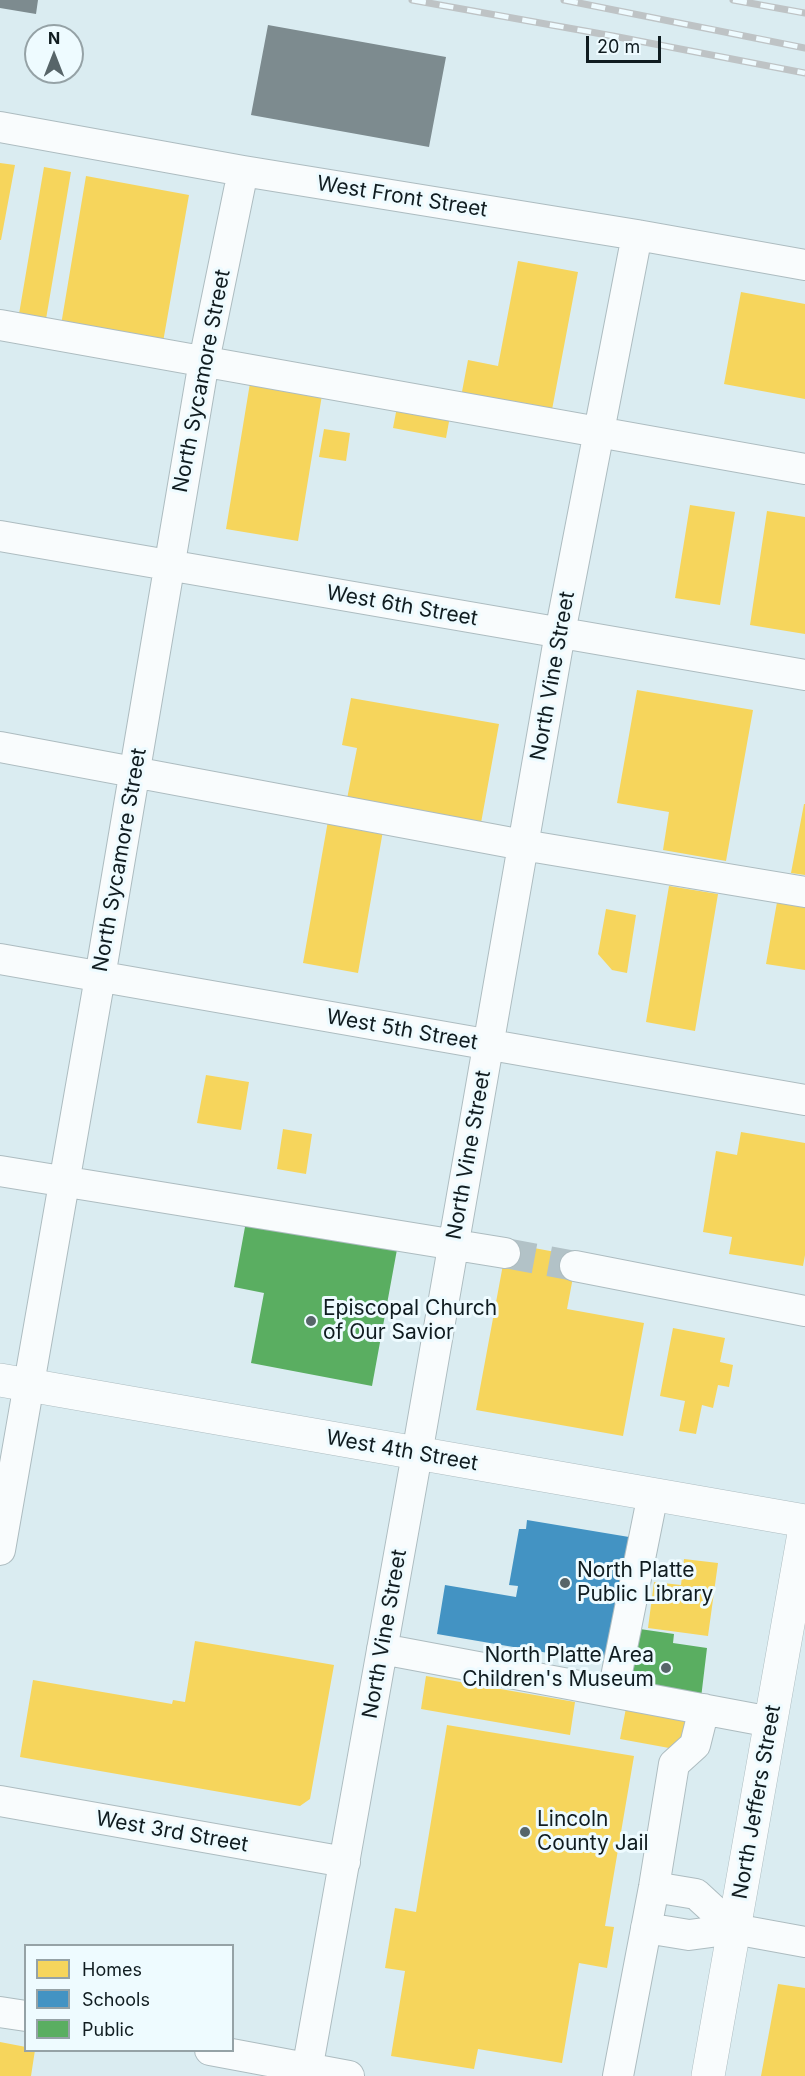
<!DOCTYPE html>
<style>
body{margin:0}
#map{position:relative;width:805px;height:2076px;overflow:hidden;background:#daecf1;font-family:Inter,sans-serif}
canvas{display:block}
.legend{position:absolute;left:24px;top:1944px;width:210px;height:108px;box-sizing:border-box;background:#eefbff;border:2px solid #95a2a6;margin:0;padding:8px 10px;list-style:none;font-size:18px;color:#101c20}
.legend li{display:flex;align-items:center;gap:12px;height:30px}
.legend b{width:30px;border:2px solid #95a2a6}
.north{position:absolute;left:24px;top:24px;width:60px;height:60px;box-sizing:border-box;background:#eefbff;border:2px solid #95a2a6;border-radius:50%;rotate:0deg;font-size:16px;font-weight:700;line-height:24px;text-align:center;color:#101c20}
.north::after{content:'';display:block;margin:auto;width:21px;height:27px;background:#576569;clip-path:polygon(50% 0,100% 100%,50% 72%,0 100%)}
.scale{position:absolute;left:586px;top:36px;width:75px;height:27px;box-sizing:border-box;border:3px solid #101c20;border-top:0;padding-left:8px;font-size:18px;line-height:21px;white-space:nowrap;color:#101c20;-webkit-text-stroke:4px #eefbff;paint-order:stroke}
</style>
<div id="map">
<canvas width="805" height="2076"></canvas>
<ul class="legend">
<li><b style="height:16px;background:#f6d55c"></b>Homes</li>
<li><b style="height:16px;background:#4393c3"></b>Schools</li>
<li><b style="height:16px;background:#5aae61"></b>Public</li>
</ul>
<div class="north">N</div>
<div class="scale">20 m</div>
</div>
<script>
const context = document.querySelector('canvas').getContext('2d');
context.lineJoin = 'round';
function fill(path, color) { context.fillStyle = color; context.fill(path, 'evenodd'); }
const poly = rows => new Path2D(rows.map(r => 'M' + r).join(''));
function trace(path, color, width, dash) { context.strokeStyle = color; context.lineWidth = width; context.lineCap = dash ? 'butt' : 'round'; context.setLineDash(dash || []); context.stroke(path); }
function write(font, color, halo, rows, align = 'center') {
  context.font = font + ' Inter,sans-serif'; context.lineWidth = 6; context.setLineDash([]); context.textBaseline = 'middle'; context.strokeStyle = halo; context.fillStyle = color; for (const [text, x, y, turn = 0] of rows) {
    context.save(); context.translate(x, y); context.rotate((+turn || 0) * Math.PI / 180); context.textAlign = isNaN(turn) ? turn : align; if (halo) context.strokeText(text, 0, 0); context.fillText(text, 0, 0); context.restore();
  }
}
const homes = poly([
 [0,163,15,165,1,240,0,240],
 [44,167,71,172,46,319,19,314],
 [86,176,189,195,163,342,61,325],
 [518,261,578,272,551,415,461,397,468,360,498,366],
 [741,292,805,304,805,399,724,384],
 [250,383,322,395,298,541,226,529],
 [397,407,450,416,446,438,393,428],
 [324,429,350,433,346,461,319,457],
 [690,505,735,512,720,605,675,598],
 [767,511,805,517,805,634,750,625],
 [637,690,753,710,726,861,663,850,669,812,617,803],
 [351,698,499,724,481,823,347,799,357,748,342,745],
 [804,804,805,804,805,875,791,873],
 [329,815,384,825,358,973,303,963],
 [669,886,718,894,695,1031,646,1022],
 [779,891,805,896,805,970,766,964],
 [606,909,636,915,627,973,612,970,598,954],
 [206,1075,249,1082,241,1130,197,1123],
 [283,1129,312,1134,306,1174,277,1169],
 [741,1132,805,1143,805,1255,803,1266,729,1254,732,1237,703,1232,716,1151,737,1155],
 [507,1243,577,1256,567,1309,644,1323,623,1436,476,1410],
 [673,1328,725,1338,720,1362,733,1365,729,1387,718,1385,713,1408,702,1405,696,1434,679,1431,685,1401,660,1396],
 [684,1559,718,1563,708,1636,648,1628,654,1582,681,1585],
 [195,1641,334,1665,310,1799,300,1806,20,1757,33,1680,172,1704,173,1700,185,1702],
 [426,1676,575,1702,570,1735,421,1709],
 [627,1703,687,1714,680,1750,620,1739],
 [447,1725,634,1756,605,1926,614,1927,607,1968,579,1963,562,2063,478,2049,474,2069,391,2056,405,1971,385,1968,395,1908,416,1912],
 [778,1984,805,1988,805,2076,761,2076],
 [0,2042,26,2047,26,2050,35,2050,31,2076,0,2076]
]);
const schools = poly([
 [527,1520,635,1538,613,1664,437,1634,445,1585,516,1597,518,1586,509,1585,519,1529,526,1529]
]);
const public = poly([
 [247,1216,398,1244,372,1386,251,1363,264,1293,234,1287],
 [633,1628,674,1634,673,1643,707,1648,701,1698,625,1688]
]);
const building = poly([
 [0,0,38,0,36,14,0,8],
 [268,25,446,57,429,147,251,115]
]);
const minorTunnel = poly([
 [505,1253,575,1266]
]);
const minor = poly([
 [0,127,243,171,637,235,805,265],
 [0,325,805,469],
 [0,536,805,675],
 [0,747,523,845,805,892],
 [0,959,805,1100],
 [0,1171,505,1253],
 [575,1266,805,1311],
 [0,1550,100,977,204,361,243,171],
 [382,1649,771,1722],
 [613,1692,653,1494],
 [0,1801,345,1862],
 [654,1887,696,1894,734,1929],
 [646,1928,689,1935,734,1929,805,1942],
 [0,2012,26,2016],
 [210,2050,349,2076],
 [306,2076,417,1454,560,633,637,235],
 [618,2076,654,1887,674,1764,695,1745,704,1709]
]);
const major = poly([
 [0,1380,805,1521]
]);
const highway = poly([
 [708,2076,805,1528]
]);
const rail = poly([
 [412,0,613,36,805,73],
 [564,0,805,48],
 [733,0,805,13]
]);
const markers = [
 [311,1321,6,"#576569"],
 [565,1583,6,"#576569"],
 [666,1668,6,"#576569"],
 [525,1832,6,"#576569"]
];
const streetNames = [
 ["West Front Street",402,197,9],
 ["North Sycamore Street",202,381,-79],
 ["West 6th Street",402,606,10],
 ["North Vine Street",553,676,-80],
 ["North Sycamore Street",120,860,-80],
 ["West 5th Street",402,1030,10],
 ["North Vine Street",469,1155,-80],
 ["West 4th Street",402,1451,10],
 ["North Vine Street",385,1634,-80],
 ["North Jeffers Street",757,1802,-80],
 ["West 3rd Street",172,1832,10]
];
const poiNames = [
 ["Episcopal Church",323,1309],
 ["of Our Savior",323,1333],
 ["North Platte",577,1571],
 ["Public Library",577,1595],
 ["North Platte Area",654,1656,"right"],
 ["Children's Museum",654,1680,"right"],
 ["Lincoln",537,1820],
 ["County Jail",537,1844]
];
fill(homes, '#f6d55c');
fill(schools, '#4393c3');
fill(public, '#5aae61');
fill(building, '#7d8b8f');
trace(minorTunnel, '#b2c2c7', 30, [30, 15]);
trace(minor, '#adbcc0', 32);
trace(major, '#adbcc0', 34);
trace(highway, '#adbcc0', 34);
trace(minor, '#f9fcfd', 30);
trace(major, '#f9fcfd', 33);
trace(highway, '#f9fcfd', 33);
trace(rail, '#bec3c5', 7);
trace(rail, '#eefbff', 4.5, [14]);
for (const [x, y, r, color] of markers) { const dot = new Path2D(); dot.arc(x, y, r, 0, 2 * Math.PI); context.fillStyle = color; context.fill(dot); trace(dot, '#eefbff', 2); }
write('21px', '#101c20', '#eefbff', streetNames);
write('21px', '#101c20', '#eefbff', poiNames, 'left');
</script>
